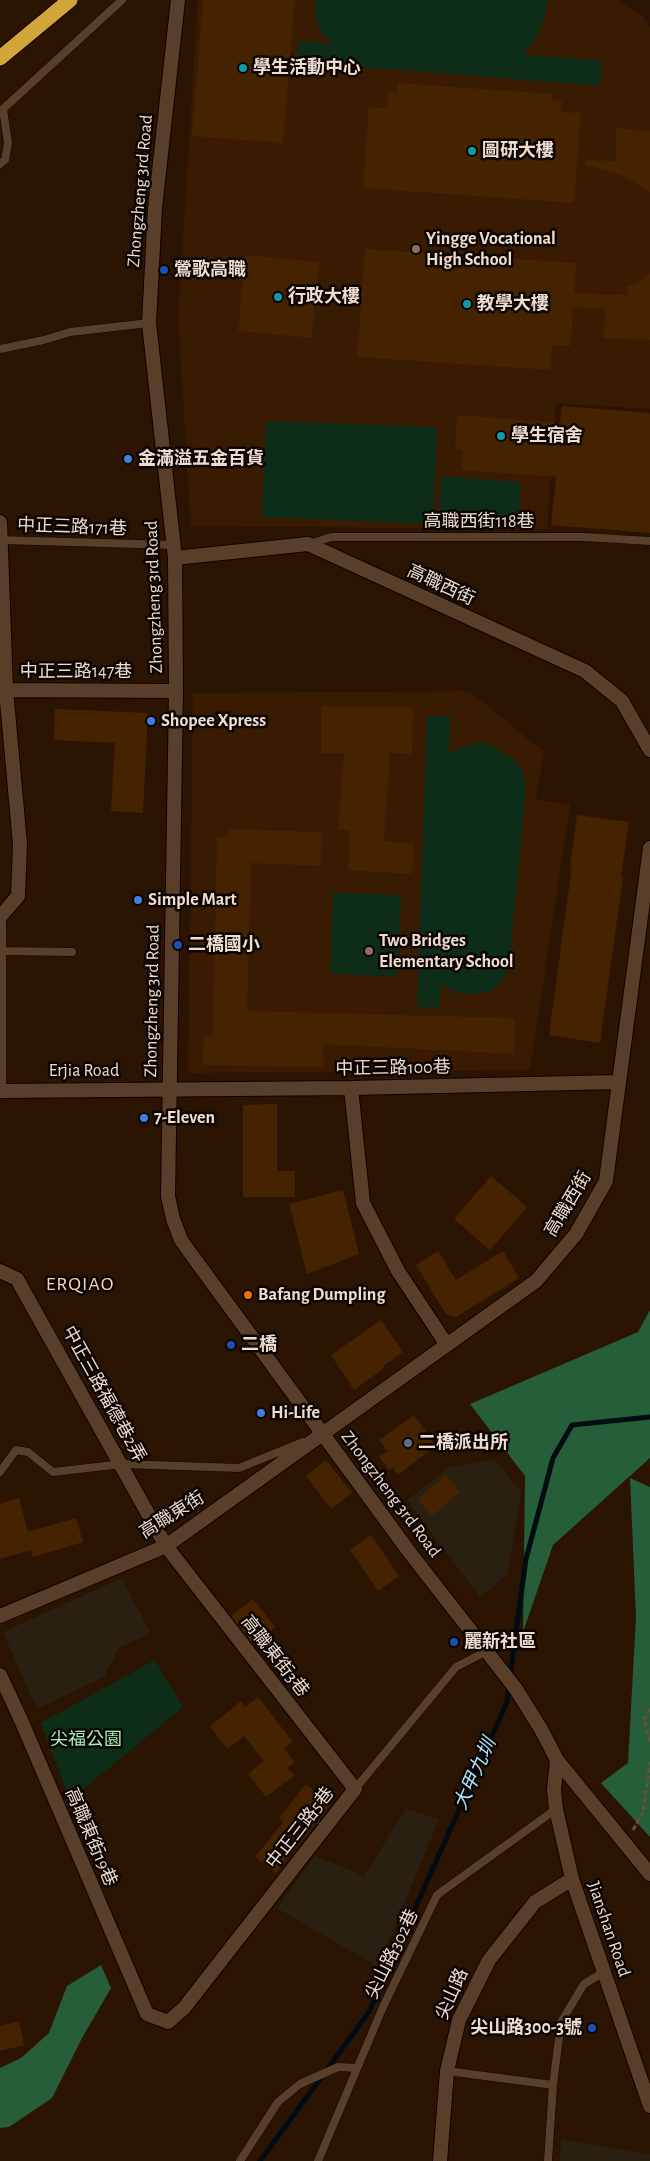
<!DOCTYPE html>
<meta charset="utf-8">
<style>
body{margin:0}
canvas{display:block;background:#2b1401}
</style>
<canvas width="650" height="2161"></canvas>
<script>
const context = document.querySelector('canvas').getContext('2d');
context.lineJoin = 'round';
function fill(path, color) { context.fillStyle = color; context.fill(path, 'evenodd'); }
const poly = rows => new Path2D(rows.map(r => 'M' + r).join(''));
function trace(path, color, width, dash) { context.strokeStyle = color; context.lineWidth = width; context.lineCap = dash ? 'butt' : 'round'; context.setLineDash(dash || []); context.stroke(path); }
function write(font, color, halo, rows, align = 'center') {
  context.font = font + ' "Alegreya Sans","Noto Sans TC",sans-serif'; context.lineWidth = 5; context.setLineDash([]); context.textBaseline = 'middle'; context.strokeStyle = halo; context.fillStyle = color; for (const [text, x, y, turn = 0] of rows) {
    context.save(); context.translate(x, y); context.rotate((+turn || 0) * Math.PI / 180); context.textAlign = isNaN(turn) ? turn : align; if (halo) context.strokeText(text, 0, 0); context.fillText(text, 0, 0); context.restore();
  }
}
const industrial = poly([
 [494,1459,521,1492,507,1575,480,1597,407,1500,450,1467],
 [122,1578,150,1633,119,1648,104,1677,37,1709,3,1632],
 [406,1809,439,1819,378,1967,277,1908,315,1856,364,1876],
 [561,2139,650,2154,650,2161,560,2161]
]);
const built = poly([
 [198,0,618,0,642,15,650,27,650,409,556,403,547,529,191,526,178,316],
 [469,691,544,752,536,800,570,804,530,1070,188,1073,193,693]
]);
const green = poly([
 [315,0,548,0,543,23,534,41,523,55,602,60,600,86,297,62,298,41,332,44,322,34,316,21],
 [266,421,437,427,433,524,262,517],
 [441,476,521,482,518,524,438,518],
 [427,716,450,716,449,753,461,747,485,742,514,759,523,772,526,787,509,967,502,981,489,992,474,994,458,993,442,984,439,1008,417,1007],
 [333,893,401,895,397,976,330,974],
 [155,1660,183,1707,70,1800,41,1723]
]);
const forest = poly([
 [650,1310,650,1458,553,1545,523,1632,525,1476,470,1404,638,1332],
 [630,1478,650,1487,650,1837,601,1783,628,1763,636,1617],
 [101,1965,111,1988,82,2038,52,2098,9,2127,0,2128,0,2068,21,2058,49,2033,67,1986]
]);
const stream = poly([
 [510,1676,526,1559,553,1458,572,1425,650,1417],
 [260,2161,369,2012,507,1702,509,1684]
]);
const building = poly([
 [203,0,295,0,283,143,192,136],
 [397,83,552,94,552,100,562,101,561,112,581,113,574,203,363,188,369,107,387,108,388,91,397,92],
 [616,128,650,131,650,192,623,176,585,164,586,160,616,161],
 [365,249,576,263,574,293,612,295,628,294,626,287,640,281,650,273,650,340,603,338,606,309,573,307,571,346,552,345,550,370,357,357],
 [245,255,319,262,312,338,238,331],
 [562,406,650,413,650,533,551,525,556,477,461,470,463,451,455,450,457,415,560,423],
 [321,706,413,707,412,754,390,753,384,841,414,844,412,874,348,870,350,830,338,829,344,753,321,753],
 [55,709,148,713,143,813,111,811,115,743,54,740],
 [577,815,629,822,621,877,623,877,600,1043,549,1035,572,866,570,866],
 [229,829,322,832,321,866,251,863,247,1011,515,1018,514,1054,323,1044,324,1067,202,1065,204,1036,213,1035,217,837,227,837],
 [277,1104,277,1171,295,1171,295,1197,243,1197,243,1105],
 [491,1176,527,1207,490,1250,454,1219],
 [343,1190,359,1254,307,1274,289,1204],
 [438,1251,456,1280,503,1251,519,1278,456,1317,446,1314,416,1265],
 [381,1320,403,1352,383,1366,384,1368,354,1390,331,1355],
 [414,1415,436,1446,398,1475,393,1468,389,1470,379,1457,388,1451,379,1440],
 [326,1460,352,1493,331,1509,306,1476],
 [446,1475,460,1492,432,1516,418,1499],
 [19,1498,28,1532,76,1518,83,1542,33,1557,31,1550,0,1559,0,1504],
 [371,1535,399,1576,378,1591,350,1550],
 [253,1599,275,1627,253,1644,231,1616],
 [258,1697,293,1742,284,1748,295,1762,287,1768,295,1775,266,1797,248,1774,264,1761,244,1736,227,1749,210,1726,241,1701,245,1707],
 [306,1784,331,1804,276,1873,255,1857,283,1822,279,1818],
 [19,2021,24,2045,0,2051,0,2026]
]);
const path = poly([
 [650,1709,644,1718,650,1743],
 [633,1830,643,1812,650,1762]
]);
const service = poly([
 [0,164,5,160,8,143,3,109,122,0],
 [0,349,44,340,70,332,149,323],
 [0,540,173,545],
 [310,544,331,537,584,537,650,541],
 [2,917,2,1091],
 [2,951,72,952],
 [0,1472,16,1450,28,1452,53,1472,122,1464,239,1468,303,1442],
 [355,1789,456,1667,487,1651],
 [447,2071,553,2085,561,2022,584,1984,604,1972],
 [240,2161,278,2102,300,2084,338,2067,357,2068],
 [318,2161,383,2007,437,1895,556,1809],
 [548,2161,553,2085]
]);
const minor = poly([
 [0,522,6,690,20,844,18,896,0,917],
 [175,558,308,544,585,671,622,701,650,750],
 [0,690,176,691],
 [351,1088,363,1203,398,1271,447,1345],
 [0,1091,351,1088,619,1082],
 [0,1271,17,1279,166,1546,355,1789,184,2008,168,2022,147,2014,21,1720,0,1675],
 [0,1616,166,1546,536,1281,576,1234,606,1181,650,848],
 [440,2161,447,2071,459,2020,489,1960,535,1902,572,1879]
]);
const tertiary = poly([
 [178,0,155,208,149,323,175,558,176,691,168,1196,173,1219,181,1240,191,1254,410,1553,516,1689,542,1731,557,1760,650,1874],
 [557,1760,554,1790,556,1809,572,1879,650,2106]
]);
const motorway = poly([
 [0,58,70,0]
]);
const markers = [
 [243,68,5,"#0f9aa8"],
 [472,151,5,"#0f9aa8"],
 [416,249,5,"#8d6e63"],
 [164,270,5,"#1a4fb4"],
 [278,297,5,"#0f9aa8"],
 [467,304,5,"#0f9aa8"],
 [501,436,5,"#0f9aa8"],
 [128,459,5,"#3f7fe0"],
 [151,721,5,"#3f7fe0"],
 [138,900,5,"#3f7fe0"],
 [178,945,5,"#1a4fb4"],
 [369,951,5,"#8d6e63"],
 [144,1118,5,"#3f7fe0"],
 [248,1295,5,"#e8710a"],
 [231,1345,5,"#1a4fb4"],
 [261,1413,5,"#3f7fe0"],
 [408,1443,5,"#5c6f8a"],
 [454,1642,5,"#1a4fb4"],
 [592,2028,5,"#1a4fb4"]
];
const poiNames = [
 ["學生活動中心",253,68],
 ["圖研大樓",482,151],
 ["Yingge Vocational",426,239],
 ["High School",426,260],
 ["鶯歌高職",174,270],
 ["行政大樓",288,297],
 ["教學大樓",477,304],
 ["學生宿舍",511,436],
 ["金滿溢五金百貨",138,459],
 ["Shopee Xpress",161,721],
 ["Simple Mart",148,900],
 ["Two Bridges",379,941],
 ["Elementary School",379,962],
 ["二橋國小",188,945],
 ["7-Eleven",154,1118],
 ["Bafang Dumpling",258,1295],
 ["二橋",241,1345],
 ["Hi-Life",271,1413],
 ["二橋派出所",418,1443],
 ["麗新社區",464,1642],
 ["尖山路300-3號",582,2028,"right"]
];
const streetNames = [
 ["Zhongzheng 3rd Road",140,191,-85],
 ["高職西街118巷",479,522],
 ["中正三路171巷",72,527,2],
 ["高職西街",441,585,25],
 ["Zhongzheng 3rd Road",154,597,-92],
 ["中正三路147巷",76,672],
 ["Zhongzheng 3rd Road",152,1001,-89],
 ["中正三路100巷",393,1068,-1],
 ["Erjia Road",84,1071],
 ["高職西街",568,1204,-59],
 ["中正三路福德巷2弄",104,1394,61],
 ["Zhongzheng 3rd Road",391,1494,53],
 ["高職東街",172,1515,-32],
 ["高職東街3巷",275,1656,52],
 ["中正三路5巷",300,1828,-52],
 ["高職東街19巷",91,1837,67],
 ["Jianshan Road",609,1929,71],
 ["尖山路302巷",392,1954,-64],
 ["尖山路",452,1994,-66]
];
const parkNames = [
 ["尖福公園",86,1740]
];
const waterNames = [
 ["大甲九圳",475,1774,-66]
];
const quarterNames = [
 ["ERQIAO",80,1284]
];
fill(industrial, '#2a2011');
fill(built, '#381b01');
fill(green, '#0e2d19');
fill(forest, '#255e39');
trace(stream, '#000b13', 5);
fill(building, '#452301');
trace(service, '#120100', 9);
trace(minor, '#120100', 16);
trace(tertiary, '#120100', 16);
trace(motorway, '#120100', 17);
trace(path, '#665140', 3, [5, 2.5]);
trace(service, '#593f2a', 8);
trace(minor, '#593f2a', 14);
trace(tertiary, '#593f2a', 14);
trace(motorway, '#d2a53b', 15);
for (const [x, y, r, color] of markers) { const dot = new Path2D(); dot.arc(x, y, r, 0, 2 * Math.PI); context.fillStyle = color; context.fill(dot); trace(dot, '#0c0401', 2); }
write('bold 18px', '#eddcd0', '#0c0401', poiNames, 'left');
write('18px', '#eddcd0', '#0c0401', streetNames);
write('18px', '#9ef2b6', '#0c0401', parkNames);
write('italic 19px', '#a7e4fc', '#0c0401', waterNames);
context.letterSpacing = '1px';
write('20px', '#f6d5bc', '#0c0401', quarterNames);
context.letterSpacing = '0px';
</script>
